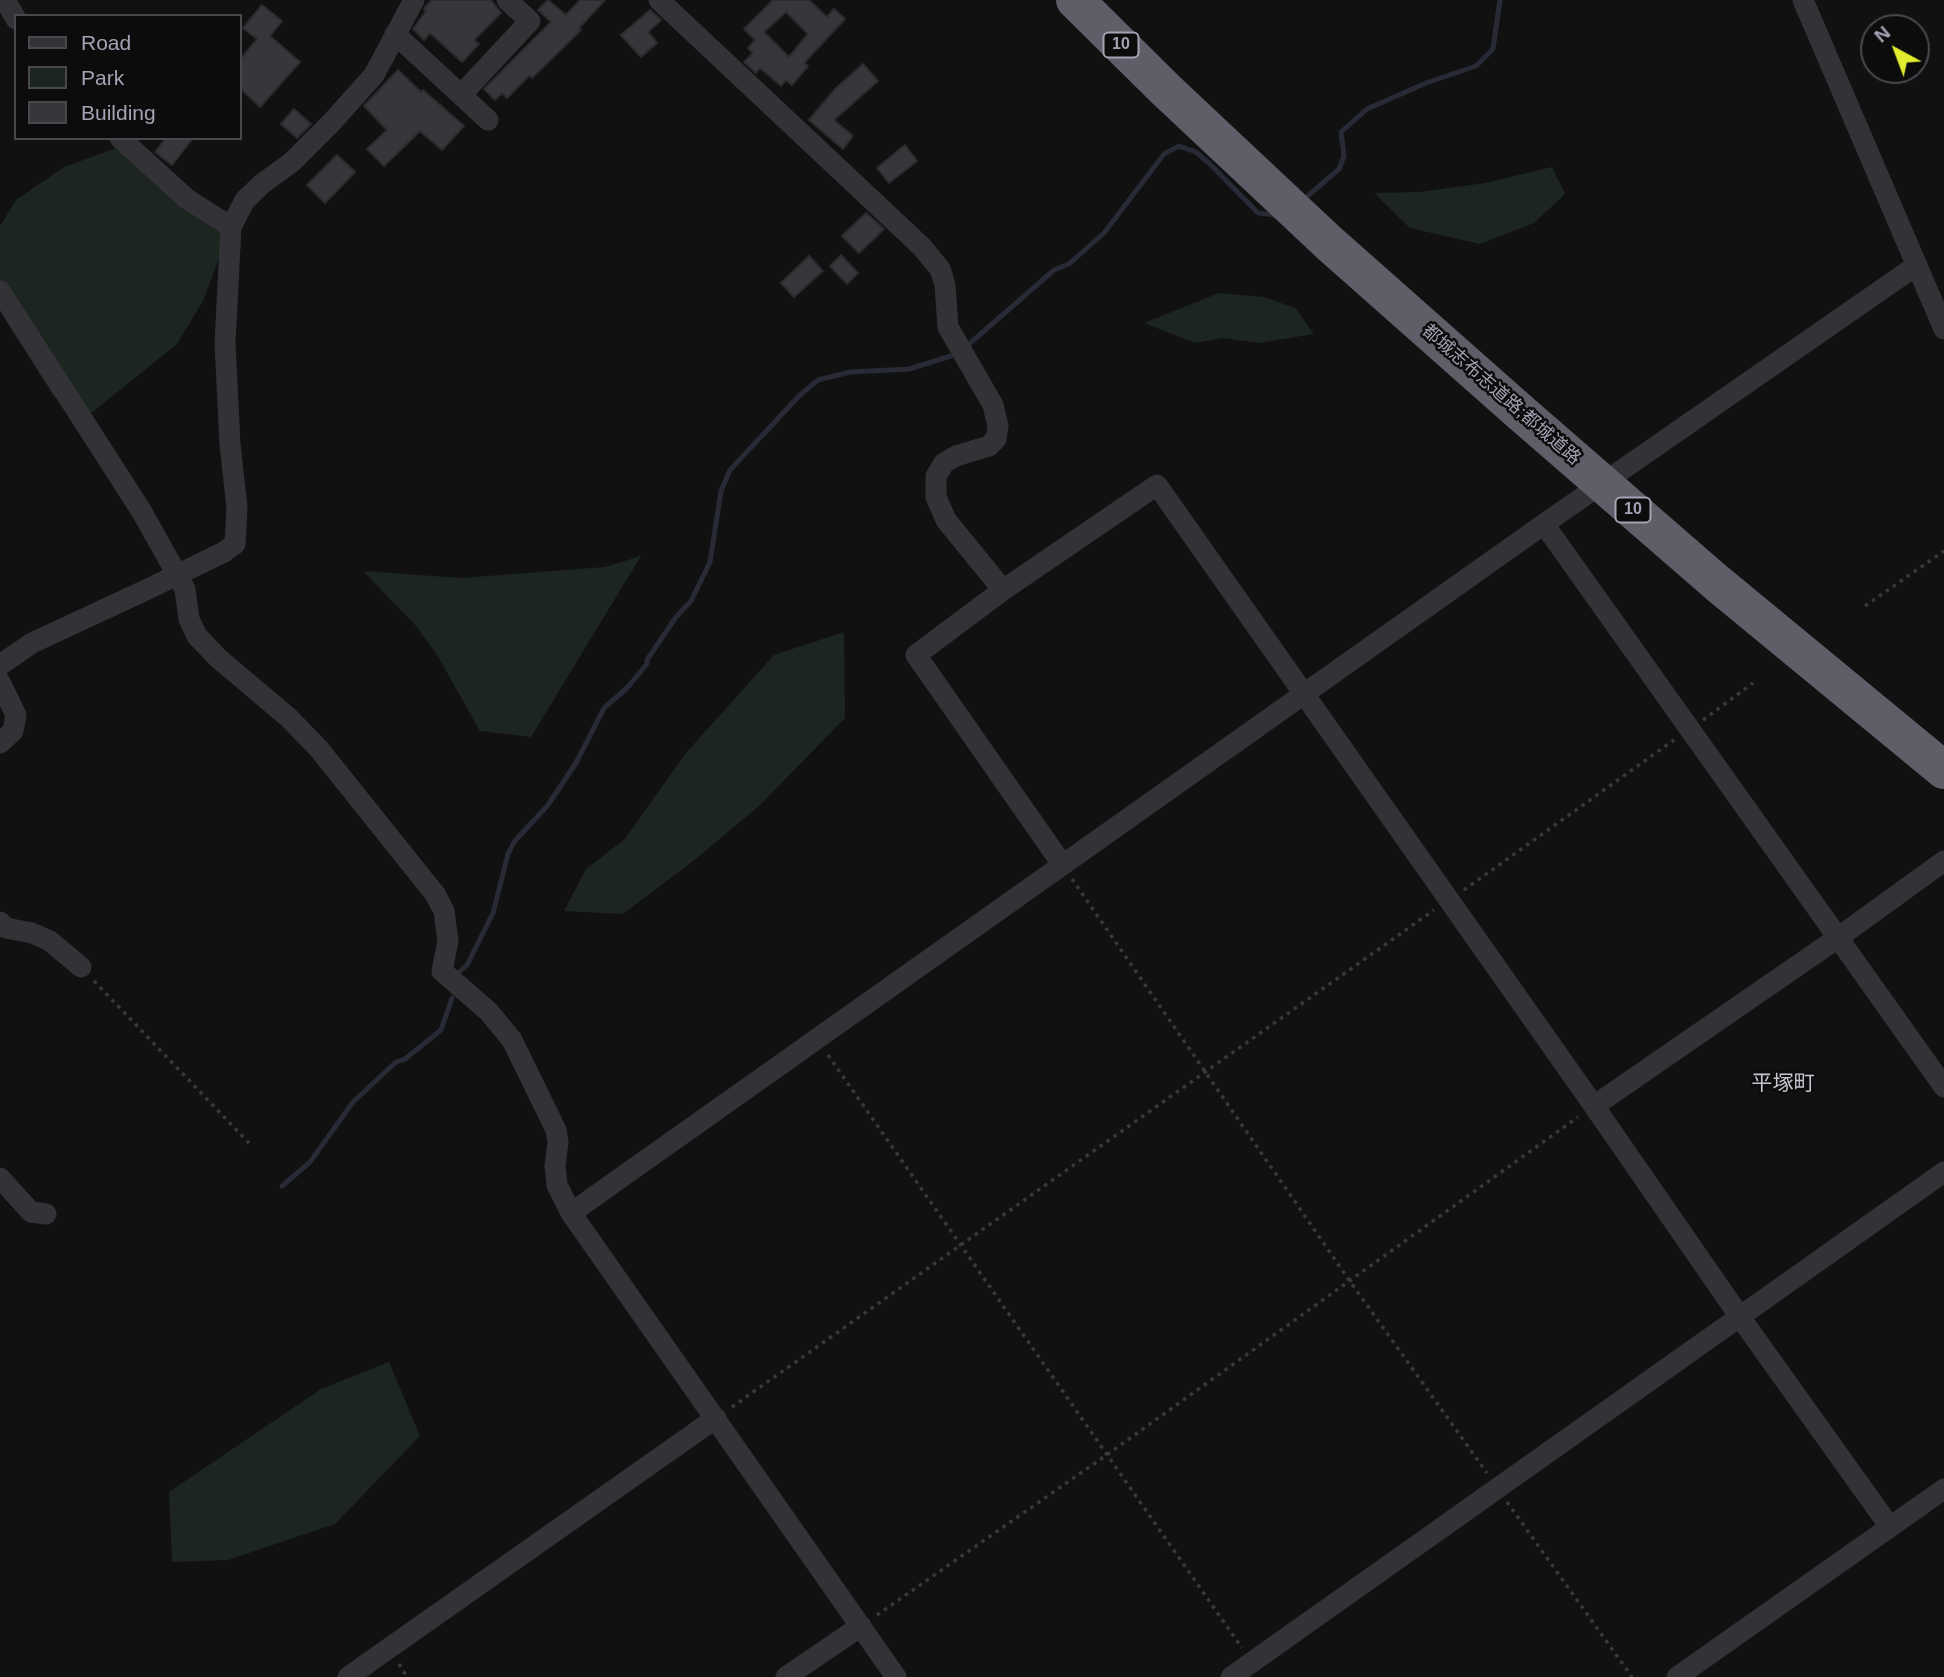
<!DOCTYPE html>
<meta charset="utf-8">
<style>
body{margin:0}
#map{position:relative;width:1944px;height:1677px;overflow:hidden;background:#111112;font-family:Arial,sans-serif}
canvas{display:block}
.legend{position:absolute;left:14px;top:14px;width:228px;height:126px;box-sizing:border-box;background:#0c0c0d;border:2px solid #49484f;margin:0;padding:9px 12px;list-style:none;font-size:21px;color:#a4a2b3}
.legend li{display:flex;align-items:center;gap:14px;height:35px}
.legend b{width:35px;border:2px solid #49484f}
.north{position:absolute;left:1860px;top:14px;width:70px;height:70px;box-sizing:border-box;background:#0c0c0d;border:2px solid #49484f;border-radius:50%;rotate:319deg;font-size:19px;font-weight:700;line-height:28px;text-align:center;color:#a4a2b3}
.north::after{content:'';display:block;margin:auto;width:24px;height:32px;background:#e2ed2e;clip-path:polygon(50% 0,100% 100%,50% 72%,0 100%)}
</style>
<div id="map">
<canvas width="1944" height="1677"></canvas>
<ul class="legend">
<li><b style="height:9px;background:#333237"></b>Road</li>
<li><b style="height:19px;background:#1d2521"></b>Park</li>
<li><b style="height:19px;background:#37363a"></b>Building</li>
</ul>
<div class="north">N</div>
</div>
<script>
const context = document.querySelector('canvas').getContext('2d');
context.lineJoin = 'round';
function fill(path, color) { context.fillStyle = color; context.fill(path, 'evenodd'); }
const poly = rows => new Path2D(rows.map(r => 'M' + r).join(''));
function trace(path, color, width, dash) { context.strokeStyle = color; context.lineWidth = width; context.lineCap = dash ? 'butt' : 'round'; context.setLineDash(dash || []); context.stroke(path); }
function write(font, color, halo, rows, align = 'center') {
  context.font = font + ' Arial,"Noto Sans JP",sans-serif'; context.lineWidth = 5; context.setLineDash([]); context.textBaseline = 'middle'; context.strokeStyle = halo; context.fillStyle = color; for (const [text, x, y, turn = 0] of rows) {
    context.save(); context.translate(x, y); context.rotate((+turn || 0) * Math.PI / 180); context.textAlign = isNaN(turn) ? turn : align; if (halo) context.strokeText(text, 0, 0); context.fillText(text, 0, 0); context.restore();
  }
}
const green = poly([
 [119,147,213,224,220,232,220,256,203,301,177,344,89,415,54,397,3,316,0,300,0,226,16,200,64,167],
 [1552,167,1565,194,1534,223,1480,244,1410,228,1374,193,1420,192,1485,183],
 [1219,293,1264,297,1295,308,1314,334,1259,343,1222,338,1195,343,1144,323],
 [641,556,531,737,480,731,436,653,415,625,363,571,461,578,605,567],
 [844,632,845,718,760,805,697,858,623,914,564,911,586,869,625,839,685,754,774,655],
 [389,1362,420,1436,335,1524,228,1560,172,1562,169,1492,321,1389]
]);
const stream = poly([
 [1303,200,1339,169,1344,156,1341,132,1367,109,1426,83,1476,66,1493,49,1500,0],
 [968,345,1054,270,1069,264,1104,233,1164,154,1179,146,1196,152,1211,165,1258,213,1276,215],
 [457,974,467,965,493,913,508,854,514,842,548,805,576,763,604,708,627,688,647,664,647,660,676,617,691,601,710,562,721,491,730,470,799,396,818,380,850,372,909,369,951,356],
 [282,1186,310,1162,353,1102,396,1062,405,1059,441,1030,452,998]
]);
const building = poly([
 [432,0,491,0,501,13,474,40,479,44,462,62,430,33,424,40,413,29,426,11,424,9,426,6,432,0],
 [548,0,566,15,580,0,605,0,579,28,581,30,532,78,530,75,507,98,502,93,495,100,484,89,551,22,538,10,548,0],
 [773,0,809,0,827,17,834,9,845,19,804,63,808,66,792,85,786,80,781,86,760,68,756,73,744,62,753,53,748,48,755,40,744,29,773,0],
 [786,12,808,34,789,57,764,32,786,12],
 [262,5,282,21,270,36,300,62,260,107,240,88,240,60,257,39,243,28,262,5],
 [650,10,661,20,648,32,657,43,641,57,621,35,650,10],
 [863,64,878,81,834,120,853,136,843,149,809,120,835,89,863,64],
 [398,70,421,92,423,90,464,126,442,150,420,131,384,166,367,149,387,130,364,106,398,70],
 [294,109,311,124,297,138,281,124,294,109],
 [166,138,193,138,172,165,155,152,166,138],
 [905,145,917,161,889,183,877,168,905,145],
 [337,155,355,172,325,203,307,185,337,155],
 [866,213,884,229,859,253,842,236,866,213],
 [841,255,858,273,847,284,830,266,841,255],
 [809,256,823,271,794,297,781,283,809,256]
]);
const path = poly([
 [1865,606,1944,551],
 [1703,720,1753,683],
 [1072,879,1349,1280,1487,1473],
 [1464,890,1674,740],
 [94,981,249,1143],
 [828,1055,1242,1648],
 [732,1407,1434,910],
 [1507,1502,1632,1677],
 [877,1615,1108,1454,1578,1117],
 [399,1664,407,1677]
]);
const street = poly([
 [5,0,16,19],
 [659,0,922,247,940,269,945,285,948,327,993,405,998,426,996,439,989,446,956,456,944,463,936,476,936,497,946,520,1003,590],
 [1803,0,1944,329],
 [395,34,488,120],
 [461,95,530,21,507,0],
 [120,138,187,199,231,227],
 [0,291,142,512,185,589,189,619,197,636,218,658,289,718,319,749,435,894,444,911,448,941,442,971,489,1012,512,1040,556,1130,558,1142,555,1166,557,1185,571,1213,896,1677],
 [1544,524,1917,265],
 [0,665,32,643,148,589,224,552,235,544,237,508,230,444,225,343,231,227,245,200,263,183,292,162,331,123,374,75,414,0],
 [0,682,16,715,13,731,0,743],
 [1062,864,916,655,1003,590,1157,485,1594,1106,1740,1317,1890,1527],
 [0,922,6,928,32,933,50,941,81,967],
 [1594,1106,1839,937,1944,861],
 [0,1178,31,1212,46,1214],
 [571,1213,1544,524,1944,1087],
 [348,1677,716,1418],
 [786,1677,861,1626],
 [1231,1677,1944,1172],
 [1677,1677,1944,1489]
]);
const highway = poly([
 [1075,0,1166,90,1329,243,1520,412,1717,583,1944,770]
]);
const shields = [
 [1121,45,35],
 [1633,510,35]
];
const shieldNames = [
 ["10",1121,45],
 ["10",1633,510]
];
const streetNames = [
 ["都城志布志道路;都城道路",1501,395,41]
];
const quarterNames = [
 ["平塚町",1783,1084]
];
fill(green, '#1d2521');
trace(stream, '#282a35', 5);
fill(building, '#37363a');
trace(building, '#2c2b2e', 2);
trace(path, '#39383e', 3.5, [3.5, 5]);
trace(street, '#333237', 21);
trace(highway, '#5f5e68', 38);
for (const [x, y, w] of shields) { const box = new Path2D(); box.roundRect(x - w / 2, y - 12.5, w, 25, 5); context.fillStyle = '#0c0c0d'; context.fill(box); trace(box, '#a4a2b3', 2); }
write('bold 16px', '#a4a2b3', null, shieldNames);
write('18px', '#a4a2b3', '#0c0c0d', streetNames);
write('21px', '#c5c3cf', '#0c0c0d', quarterNames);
</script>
